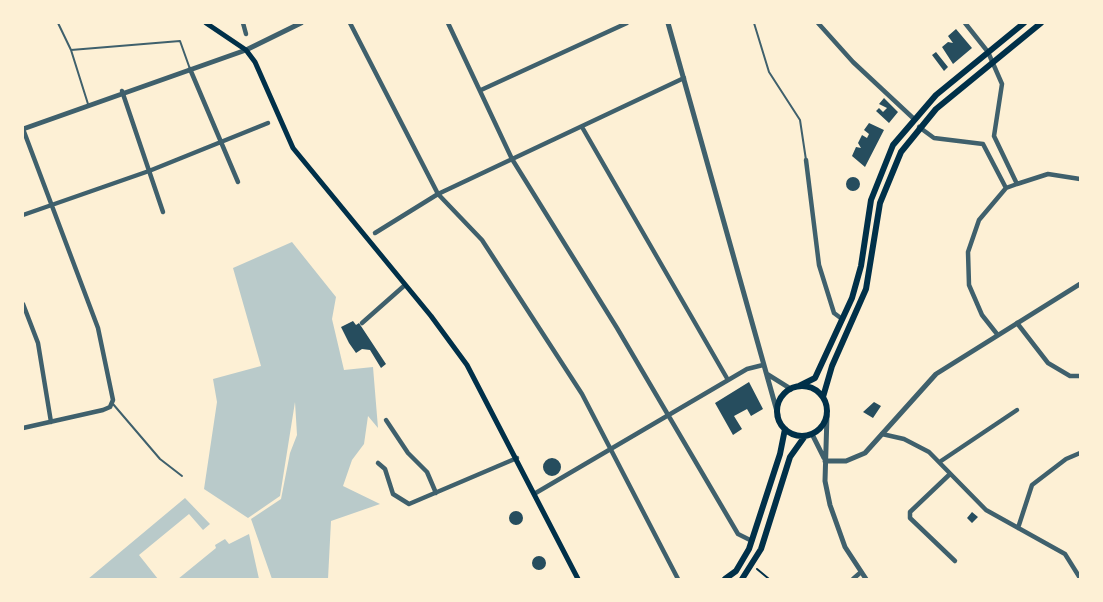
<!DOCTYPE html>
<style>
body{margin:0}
#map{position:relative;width:1103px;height:602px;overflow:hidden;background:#fdf0d5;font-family:"Playfair Display",serif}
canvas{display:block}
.frame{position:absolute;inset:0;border:24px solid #fdf0d5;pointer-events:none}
</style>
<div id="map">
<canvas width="1103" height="602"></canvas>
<div class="frame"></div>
</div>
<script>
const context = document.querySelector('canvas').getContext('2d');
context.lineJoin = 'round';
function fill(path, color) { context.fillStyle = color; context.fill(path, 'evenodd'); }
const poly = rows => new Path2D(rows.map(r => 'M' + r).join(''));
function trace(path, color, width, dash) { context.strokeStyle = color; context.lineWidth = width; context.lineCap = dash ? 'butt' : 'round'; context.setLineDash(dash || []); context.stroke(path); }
const green = poly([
 [292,242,336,297,332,319,344,370,373,367,378,428,368,416,364,444,352,460,343,486,380,504,331,521,328,579,272,579,251,519,281,499,290,453,297,435,295,402,280,496,248,518,204,489,217,402,213,379,261,366,233,268],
 [185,498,210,524,203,530,189,514,139,555,158,579,88,579],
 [249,534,259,579,178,579,216,548,215,545,225,539,229,544]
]);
const building = poly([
 [956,29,972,48,953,64,942,47,948,42,953,43,948,36],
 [936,52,948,67,944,71,932,55],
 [884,98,898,112,889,123,876,111,879,108,883,112,887,108,879,104],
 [869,123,884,130,865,167,852,156,856,147,861,148,858,143,862,135,867,138,869,134,864,130],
 '846 184a7 7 0 1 1 14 0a7 7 0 1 1-14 0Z',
 [353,321,356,325,359,323,386,364,381,368,370,350,362,349,356,353,349,343,341,327],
 [749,382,763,409,751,416,747,409,734,416,742,429,733,435,715,403],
 [874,402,881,406,873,418,863,412],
 '543 467a9 9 0 1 1 18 0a9 9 0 1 1-18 0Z',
 '509 518a7 7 0 1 1 14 0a7 7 0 1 1-14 0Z',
 [972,512,978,517,972,523,967,518],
 '532 563a7 7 0 1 1 14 0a7 7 0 1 1-14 0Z'
]);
const path = poly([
 [757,569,769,579]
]);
const service = poly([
 [58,23,71,50,88,104],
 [754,23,769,72,800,120,806,160],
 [71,50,180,41,190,69],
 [113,404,160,459,182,476]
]);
const minor = poly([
 [243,23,246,34],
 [350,23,438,194,482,240,582,394,678,579],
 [448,23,512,159,617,328,738,534,752,541],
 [818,23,853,62,913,118],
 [965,23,988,52,1002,84,994,136,1017,184],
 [190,69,238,182],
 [481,90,627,23],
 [122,91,163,212],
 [582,127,728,380],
 [919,127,934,138,983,144,1006,188],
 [806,160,819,265,834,313,842,319],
 [23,215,149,171,268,123],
 [375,233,438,194,684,78],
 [23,304,38,343,51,422],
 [362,323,405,285],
 [1017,323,1048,363,1070,376,1080,376],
 [997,334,982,315,969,285,968,252,979,220,1006,188,1017,184,1048,174,1080,179],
 [386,420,408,453,427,472,436,493],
 [23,428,103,410,110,407,113,400,98,328,23,129],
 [882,434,904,439,929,452,986,510,1065,554,1080,578],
 [941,461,1017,410],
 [378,463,385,469,393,494,409,504,517,458],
 [950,474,910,512,910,518,955,561],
 [534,494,747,369,763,365],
 [1018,528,1032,485,1066,459,1080,453],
 [853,579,861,572]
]);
const tertiary = poly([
 [668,23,778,415],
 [23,129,246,50,301,23],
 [767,374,791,389],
 [827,415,825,481,830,505,845,547,866,579],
 [812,434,824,458],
 [825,461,846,461,865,453,936,374,1080,284]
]);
const secondary = poly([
 [206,23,246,50,255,62,293,148,431,316,467,365,578,579]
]);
const primary = poly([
 [799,386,815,378,852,298,861,266,871,200,893,145,936,95,1024,23],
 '777 411a25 25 0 1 1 50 0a25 25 0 1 1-50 0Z',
 [823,397,832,366,866,289,880,203,901,152,936,109,1041,23],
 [725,579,736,571,749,549,780,454,785,429],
 [742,579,761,549,790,457,805,436]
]);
fill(green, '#b9caca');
fill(building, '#264d5e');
trace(path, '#003049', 2);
trace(service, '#3f606c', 2);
trace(minor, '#3f606c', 4.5);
trace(tertiary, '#3f606c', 5);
trace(secondary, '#003049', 5);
trace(primary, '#003049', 6);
</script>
